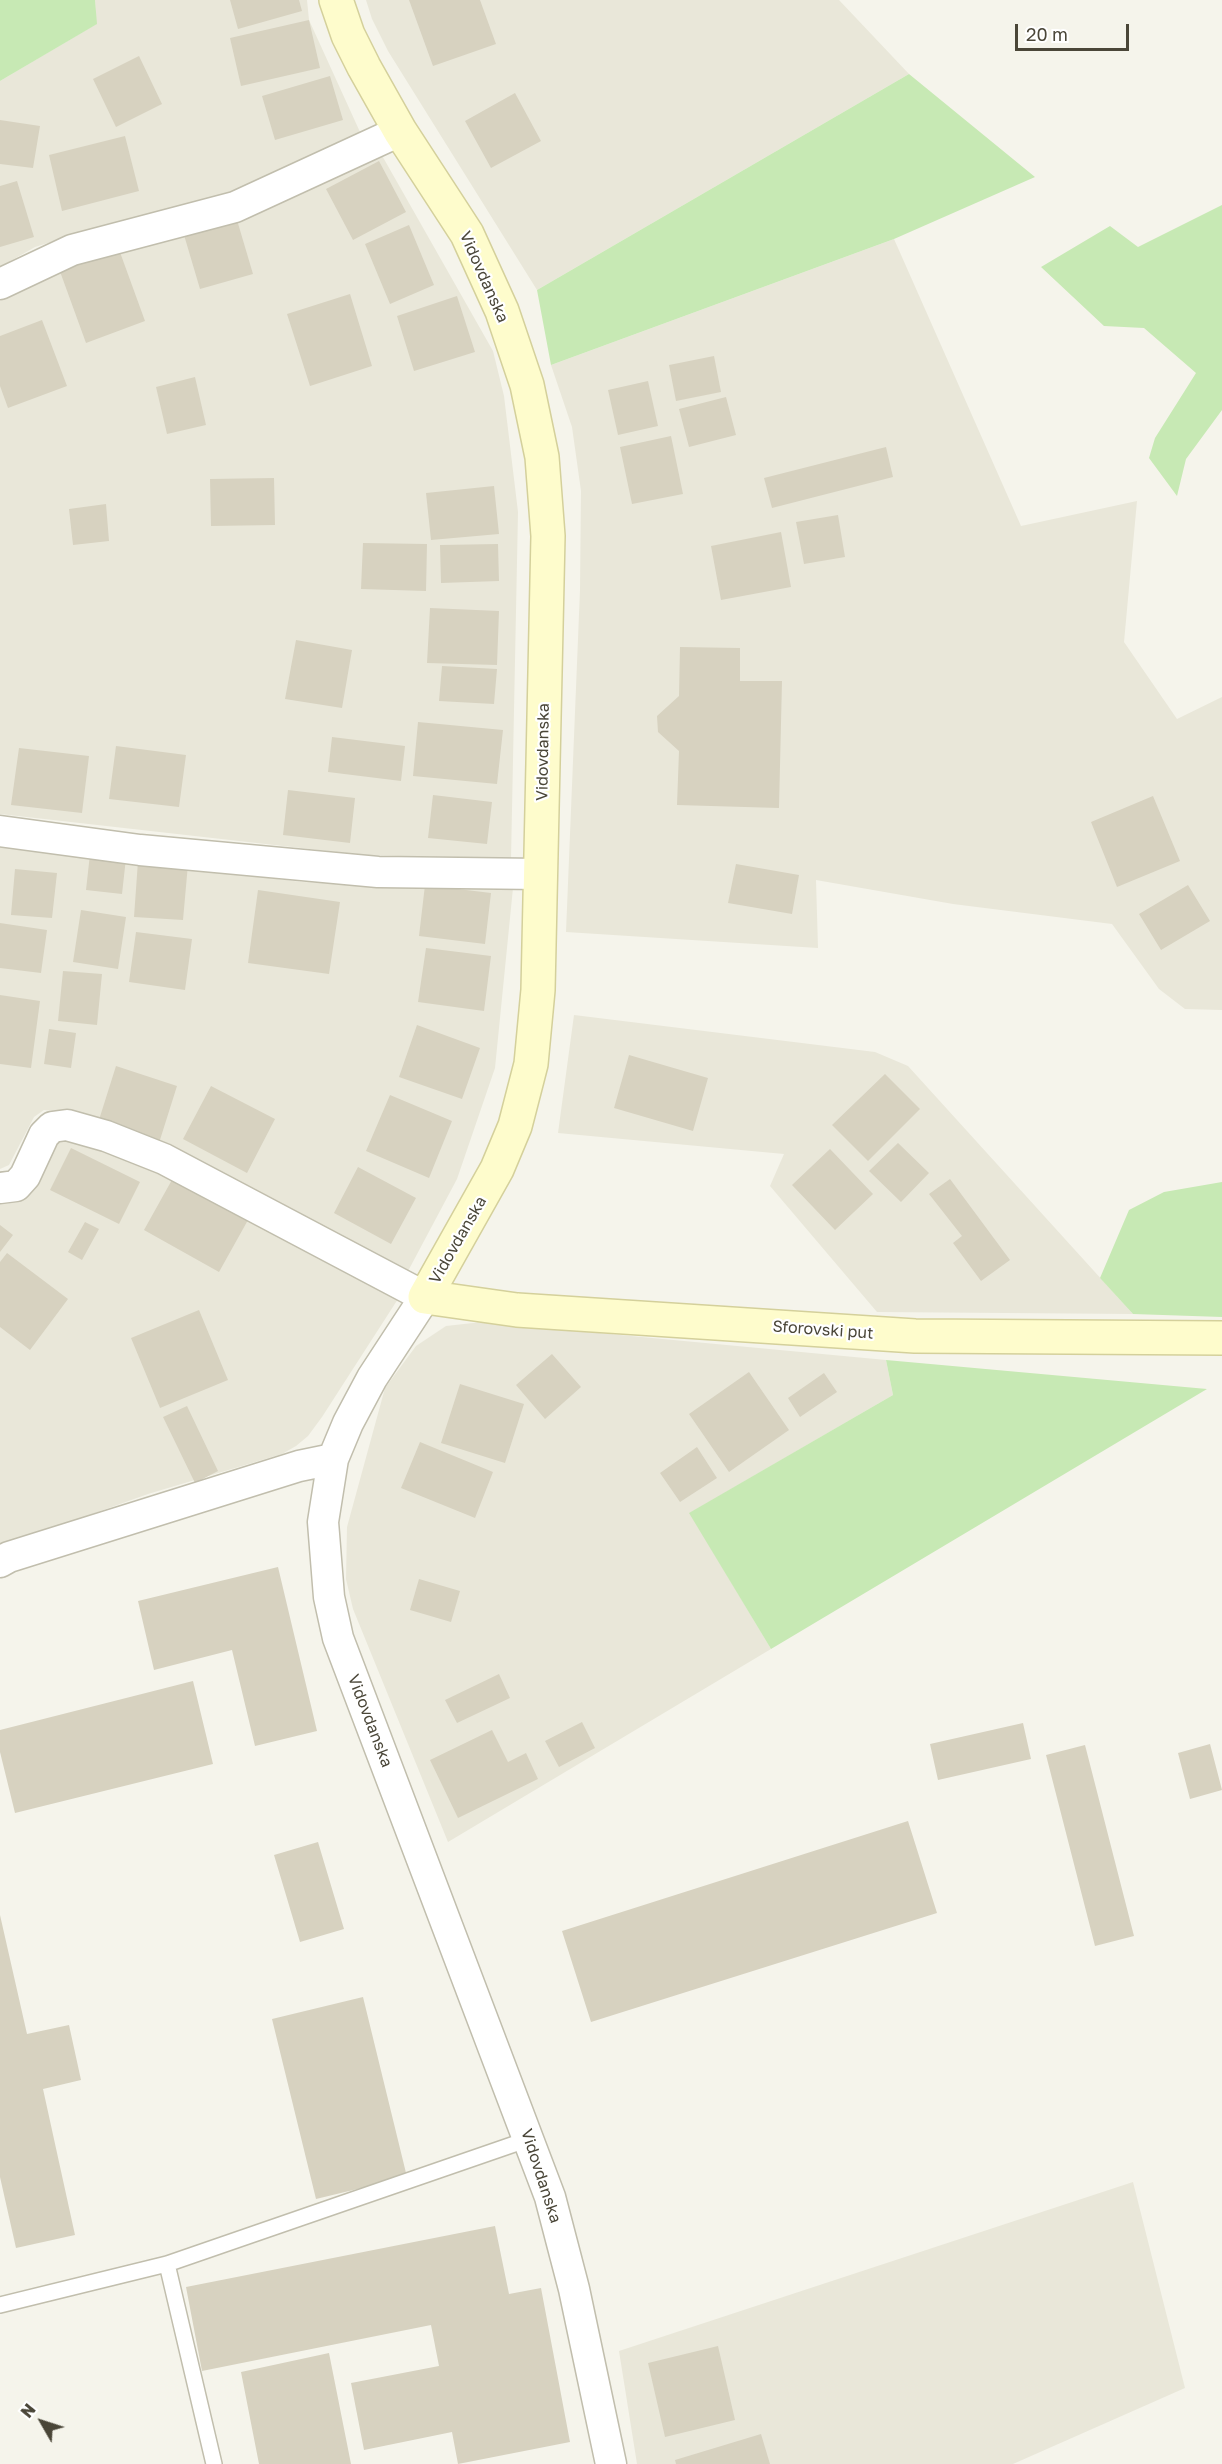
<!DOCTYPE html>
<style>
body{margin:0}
#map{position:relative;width:1222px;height:2464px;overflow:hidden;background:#f5f4eb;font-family:"Golos Text",sans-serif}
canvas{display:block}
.north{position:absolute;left:12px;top:2392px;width:60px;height:60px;-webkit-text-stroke:4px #fff;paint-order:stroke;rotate:309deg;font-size:16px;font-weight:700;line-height:24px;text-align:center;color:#4a4638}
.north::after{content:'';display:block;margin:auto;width:21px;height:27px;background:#4a4638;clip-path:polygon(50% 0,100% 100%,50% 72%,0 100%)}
.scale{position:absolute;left:1015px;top:24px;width:114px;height:27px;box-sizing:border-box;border:3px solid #4a4638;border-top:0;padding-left:8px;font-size:18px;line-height:21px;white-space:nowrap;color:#4a4638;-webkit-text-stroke:4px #fff;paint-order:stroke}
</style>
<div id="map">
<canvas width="1222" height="2464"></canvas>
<div class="north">N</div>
<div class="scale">20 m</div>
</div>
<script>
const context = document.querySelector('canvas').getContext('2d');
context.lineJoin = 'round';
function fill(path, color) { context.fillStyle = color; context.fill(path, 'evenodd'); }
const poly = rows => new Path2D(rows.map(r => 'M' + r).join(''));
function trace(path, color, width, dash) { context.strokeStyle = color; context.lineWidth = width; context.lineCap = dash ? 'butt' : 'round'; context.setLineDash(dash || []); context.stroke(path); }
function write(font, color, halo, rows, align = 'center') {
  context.font = font + ' "Golos Text",sans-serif'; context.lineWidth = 4.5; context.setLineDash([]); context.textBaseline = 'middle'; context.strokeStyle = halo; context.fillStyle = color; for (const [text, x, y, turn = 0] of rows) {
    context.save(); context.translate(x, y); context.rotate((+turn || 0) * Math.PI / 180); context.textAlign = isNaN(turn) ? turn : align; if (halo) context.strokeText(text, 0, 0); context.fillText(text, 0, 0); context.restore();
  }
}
const residential = poly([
 [95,0,307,0,309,20,360,132,216,204,86,231,35,247,0,267,0,81,96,24],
 [366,0,839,0,909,74,537,290,388,51,372,19],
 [380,152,493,351,504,396,518,512,511,859,363,855,0,814,0,301,39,275,280,203],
 [894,239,1021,526,1137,501,1124,642,1177,719,1222,697,1222,1010,1185,1009,1159,989,1112,924,953,904,816,880,818,948,566,932,580,590,581,491,572,427,551,365],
 [0,846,302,882,513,888,495,1068,457,1179,407,1273,174,1147,63,1112,44,1110,34,1117,9,1165,0,1169],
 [574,1015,875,1052,908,1066,1133,1314,877,1312,770,1186,784,1154,558,1133],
 [57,1135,148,1166,398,1299,322,1417,308,1436,296,1446,282,1454,148,1494,0,1547,0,1204,26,1193],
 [482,1322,886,1360,893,1395,690,1513,771,1649,448,1842,353,1609,346,1579,347,1527,385,1388,416,1346,446,1326],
 [1133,2182,1185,2388,1013,2464,637,2464,619,2351]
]);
const green = poly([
 [0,0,95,0,97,24,0,81],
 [909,74,1035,177,894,239,551,365,537,290],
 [1222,205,1222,410,1186,459,1177,496,1149,458,1155,438,1196,373,1144,328,1104,326,1041,267,1110,226,1138,247],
 [1222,1182,1222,1317,1133,1314,1100,1278,1129,1210,1164,1192],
 [886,1360,1207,1389,771,1649,689,1513,893,1395]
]);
const building = poly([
 [230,0,299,0,302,11,238,29],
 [409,0,480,0,496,44,433,66],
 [309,20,320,68,241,86,230,38],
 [139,56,162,104,116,127,93,79],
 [330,76,343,120,275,140,262,96],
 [515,93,541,141,491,168,465,121],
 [0,120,40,126,33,168,0,164],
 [125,136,139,191,62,211,49,155],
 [379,161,406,212,353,240,326,189],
 [17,181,34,237,0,247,0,186],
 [237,220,253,274,200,289,184,235],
 [409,225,434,285,390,304,365,244],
 [117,244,145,321,86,343,58,266],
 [350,294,372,366,310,386,287,314],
 [457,296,475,352,414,371,397,316],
 [42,320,67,386,8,408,0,386,0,336],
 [714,356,721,392,676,401,669,365],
 [195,377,206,425,167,434,156,387],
 [648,381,658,426,618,435,608,390],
 [726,397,736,435,689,447,679,409],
 [671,436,683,494,632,504,620,447],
 [886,447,893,477,772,508,764,478],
 [274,478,275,525,211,526,210,479],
 [494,486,499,534,431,540,426,493],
 [106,504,109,541,73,545,69,509],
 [838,515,845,557,804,564,796,522],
 [781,532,791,587,721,600,711,546],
 [363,543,427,544,426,591,361,589],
 [498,544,499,581,441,583,440,545],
 [430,608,499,611,497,665,427,663],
 [296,640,352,650,342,708,285,699],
 [680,647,740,648,740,681,782,681,779,808,677,805,679,751,658,732,657,716,679,696],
 [442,666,497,669,494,704,439,701],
 [418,722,503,730,497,784,413,776],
 [332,737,405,746,401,781,328,772],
 [116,746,186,755,179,807,109,799],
 [19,748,89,756,82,813,11,805],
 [288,790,355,798,350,843,283,835],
 [433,795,492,802,487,844,428,838],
 [1153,796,1180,861,1117,887,1091,822],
 [90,854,126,858,122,894,86,890],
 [138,861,188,864,183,920,134,917],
 [736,864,799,875,792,914,728,903],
 [15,869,57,873,52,918,11,915],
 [425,885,491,893,485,944,419,936],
 [1188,885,1210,921,1161,950,1139,914],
 [258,890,340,902,329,974,248,963],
 [81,910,126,917,118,969,73,962],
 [0,923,47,930,41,973,0,968],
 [136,932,192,939,185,990,129,982],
 [426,948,491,956,484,1011,418,1002],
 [63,971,102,974,97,1025,58,1021],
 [0,995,40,1001,31,1068,0,1064],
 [417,1025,480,1048,462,1099,399,1077],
 [49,1029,76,1033,71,1068,44,1064],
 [629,1055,708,1078,693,1131,614,1108],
 [116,1066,177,1086,159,1143,98,1123],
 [885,1074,920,1109,868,1161,832,1125],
 [211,1086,275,1119,247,1173,183,1139],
 [390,1095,452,1121,429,1178,366,1151],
 [898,1143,929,1173,901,1202,869,1171],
 [71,1148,140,1182,119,1224,50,1190],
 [830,1149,873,1194,835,1230,792,1185],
 [358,1167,416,1198,391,1244,334,1213],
 [173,1178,248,1220,219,1272,144,1230],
 [950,1179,1010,1260,981,1281,953,1243,962,1236,929,1194],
 [85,1222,99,1229,82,1260,68,1252],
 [0,1225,13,1235,0,1252],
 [7,1253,68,1299,30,1350,0,1327,0,1262],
 [199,1310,228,1380,160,1408,131,1338],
 [552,1354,581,1387,545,1419,516,1385],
 [749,1372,789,1430,729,1472,689,1414],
 [824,1373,837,1392,800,1417,788,1398],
 [460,1384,524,1404,505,1463,441,1443],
 [187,1406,218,1471,195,1483,163,1417],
 [420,1442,493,1472,475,1518,401,1488],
 [697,1447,717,1478,680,1502,660,1473],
 [278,1567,317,1731,255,1746,232,1650,154,1670,138,1601],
 [419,1579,460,1591,451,1622,410,1610],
 [499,1674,510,1698,457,1723,445,1700],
 [193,1681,213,1764,15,1813,0,1752,0,1730],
 [582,1722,595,1748,559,1767,545,1741],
 [1023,1723,1031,1759,938,1780,930,1744],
 [492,1730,508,1762,526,1753,538,1779,458,1818,430,1760],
 [1210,1744,1222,1790,1190,1799,1178,1753],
 [1085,1745,1134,1936,1095,1946,1046,1755],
 [908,1821,937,1913,591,2022,562,1931],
 [318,1842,344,1929,300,1942,274,1855],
 [0,1915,27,2034,69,2025,81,2080,43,2089,75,2235,16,2248,0,2177],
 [363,1997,407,2177,316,2199,272,2019],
 [495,2226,509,2294,541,2288,570,2442,458,2464,452,2432,364,2450,351,2383,439,2366,431,2325,202,2371,186,2287],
 [718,2346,735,2420,665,2437,648,2363],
 [329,2353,351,2464,259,2464,241,2372],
 [761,2434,770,2464,676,2464,675,2460]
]);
const lane = poly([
 [167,2264,214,2464],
 [0,2305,167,2264,529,2139]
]);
const street = poly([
 [0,284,72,250,235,207,400,131],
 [0,831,140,850,378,872,540,874],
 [0,1188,16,1186,25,1176,44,1135,52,1127,67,1125,106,1136,164,1159,425,1297,372,1378,348,1423,333,1459,323,1522,329,1597,338,1638,550,2197,574,2289,611,2464],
 [0,1562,9,1557,299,1466,333,1459]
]);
const secondary = poly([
 [336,0,348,35,364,67,400,131,467,234,502,311,527,385,542,457,548,536,538,990,531,1064,515,1126,497,1169,425,1297,517,1310,915,1336,1222,1338]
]);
const streetNames = [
 ["Vidovdanska",484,277,66],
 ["Vidovdanska",543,752,-89],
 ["Vidovdanska",458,1240,-60],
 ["Sforovski put",823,1330,4],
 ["Vidovdanska",370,1721,69],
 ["Vidovdanska",541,2176,72]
];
fill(residential, '#e9e7d9');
fill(green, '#c7e9b4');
fill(building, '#d7d2c0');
trace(lane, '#c1bead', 18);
trace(street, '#c1bead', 33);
trace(secondary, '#d4d09b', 36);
trace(lane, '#fff', 15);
trace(street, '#fff', 30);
trace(secondary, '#fefccc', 33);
write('16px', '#4a4638', '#fff', streetNames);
</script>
